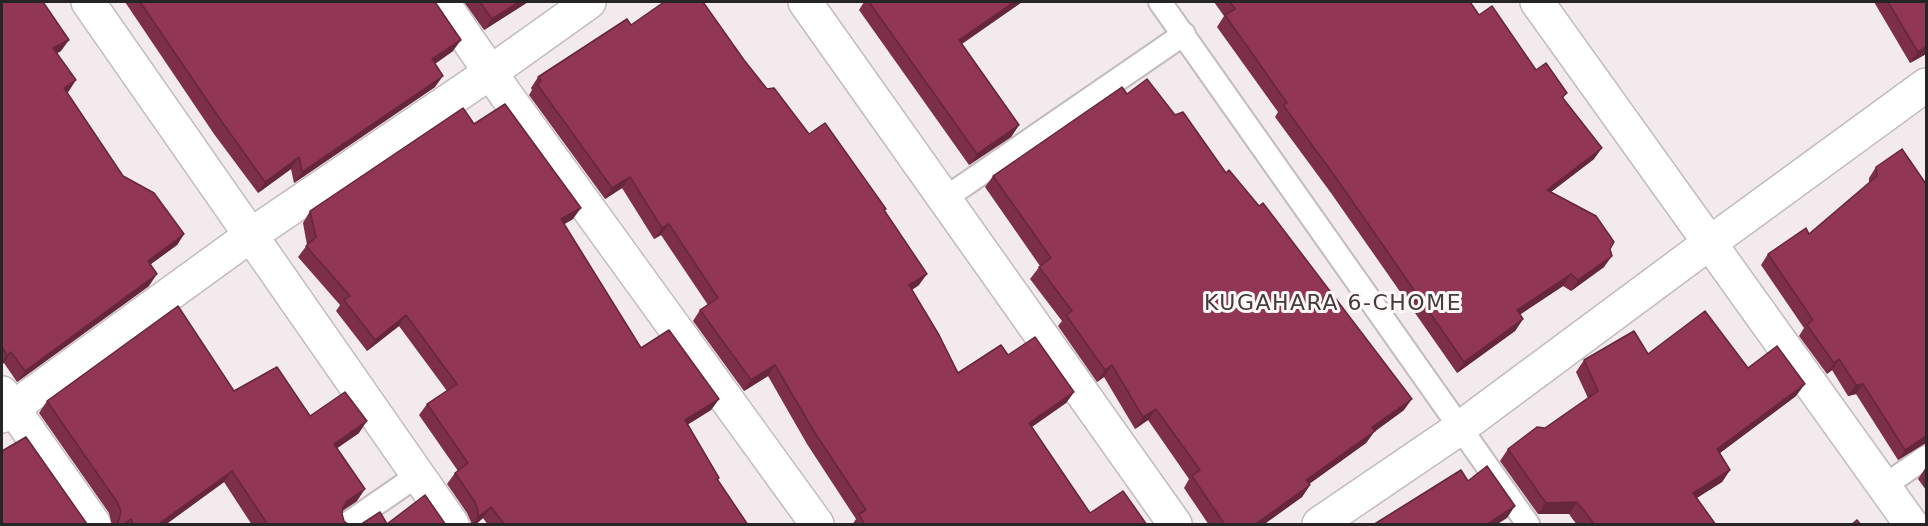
<!DOCTYPE html>
<style>
body{margin:0}
#map{position:relative;width:1928px;height:526px;overflow:hidden;background:#f2eaec;font-family:"DejaVu Sans",sans-serif}
canvas{display:block}
.frame{position:absolute;inset:0;border:3px solid #272425;pointer-events:none}
</style>
<div id="map">
<canvas width="1928" height="526"></canvas>
<div class="frame"></div>
</div>
<script>
const context = document.querySelector('canvas').getContext('2d');
context.lineJoin = 'round';
const poly = rows => new Path2D(rows.map(r => 'M' + r).join(''));
function trace(path, color, width, dash) { context.strokeStyle = color; context.lineWidth = width; context.lineCap = dash ? 'butt' : 'round'; context.setLineDash(dash || []); context.stroke(path); }
function fill(path, color) { context.fillStyle = color; context.fill(path, 'evenodd'); }
function write(font, color, halo, rows, align = 'center') {
  context.font = font + ' "DejaVu Sans",sans-serif'; context.lineWidth = 6; context.setLineDash([]); context.textBaseline = 'middle'; context.strokeStyle = halo; context.fillStyle = color; for (const [text, x, y, turn = 0] of rows) {
    context.save(); context.translate(x, y); context.rotate((+turn || 0) * Math.PI / 180); context.textAlign = isNaN(turn) ? turn : align; if (halo) context.strokeText(text, 0, 0); context.fillText(text, 0, 0); context.restore();
  }
}
const service = poly([
 [1160,2,1528,524],
 [944,199,1184,34],
 [1884,486,1926,457],
 [347,524,418,475]
]);
const minor = poly([
 [88,2,452,524],
 [442,2,506,95,817,524],
 [805,2,1175,524],
 [2,393,94,524]
]);
const tertiary = poly([
 [1537,2,1911,524],
 [2,416,251,235,491,72,589,2],
 [1319,524,1460,428,1685,261,1926,85]
]);
const wall = poly([
 [2,2,61,51,57,53,69,91,67,92,123,176,184,234,177,245,151,264,149,286,17,382,4,363,2,364],
 [125,2,435,2,453,51,435,64,435,87,294,183,291,169,258,193,214,134],
 [464,2,528,2,484,30],
 [864,2,1022,2,962,44,1019,125,1011,137,969,165,859,10],
 [1214,2,1470,2,1479,15,1536,70,1567,93,1563,98,1594,159,1551,192,1610,249,1604,267,1571,291,1563,286,1520,314,1523,319,1515,331,1457,373,1331,193,1275,117,1278,112,1217,27,1224,16],
 [1874,2,1926,2,1926,54,1910,63],
 [631,25,744,60,767,89,809,134,885,211,919,285,912,290,958,373,1008,355,1074,392,1066,403,1032,427,1090,513,1147,525,852,525,856,519,807,444,768,376,744,391,693,321,700,310,708,305,661,235,654,239,622,188,605,199,529,95,532,90,531,88,538,77],
 [1127,94,1175,115,1226,173,1404,410,1374,432,1366,443,1309,484,1310,485,1302,497,1263,525,1209,525,1184,488,1189,479,1148,420,1135,429,1104,377,1097,382,1058,326,1062,321,1030,279,1040,266,985,187,993,176],
 [474,124,573,219,564,224,641,348,719,399,711,410,687,425,719,478,718,480,748,525,488,525,483,518,475,525,470,525,471,522,467,513,447,484,455,473,458,471,419,415,427,404,447,391,399,326,367,351,336,311,340,305,298,257,307,245,303,223,310,211],
 [1876,167,1926,184,1926,444,1924,444,1898,460,1856,394,1848,396,1832,370,1827,374,1799,336,1804,328,1761,265,1768,254,1809,234,1869,183,1869,178],
 [1648,354,1748,368,1796,396,1720,453,1730,470,1722,482,1697,498,1716,525,1577,525,1569,514,1538,514,1500,461,1508,449,1545,428,1588,398,1576,372,1584,360],
 [234,391,359,433,337,448,357,501,342,511,342,514,344,521,349,525,252,525,224,482,165,525,112,525,109,513,39,413,47,401],
 [1926,467,1926,490,1918,479]
]);
const shadedWall = poly([
 [519,2,528,2,484,30,492,19],
 [1014,2,1022,2,951,51,959,40],
 [69,40,61,51,46,59,53,48],
 [461,40,453,51,424,71,432,59],
 [1926,47,1926,54,1910,63,1918,52],
 [443,76,435,87,294,183,302,172],
 [76,80,69,91,57,100,64,88],
 [1019,125,1011,137,969,165,977,154],
 [1602,148,1594,159,1539,201,1547,190],
 [299,157,291,169,258,193,265,182],
 [630,177,622,188,605,199,612,188],
 [581,208,573,219,553,231,561,219],
 [669,224,661,235,654,239,662,228],
 [184,234,177,245,140,272,148,261],
 [1612,256,1604,267,1571,291,1578,280],
 [157,274,149,286,17,382,25,371],
 [927,274,919,285,902,296,909,285],
 [1571,274,1563,286,1509,322,1517,310],
 [406,315,399,326,367,351,375,340],
 [1523,319,1515,331,1457,373,1464,362],
 [11,352,4,363,2,364,2,362,7,355],
 [1839,359,1832,370,1827,374,1834,363],
 [775,365,768,376,744,391,751,380],
 [1112,365,1104,377,1097,382,1105,370],
 [1805,384,1796,396,1709,461,1717,449],
 [1863,384,1856,394,1848,396,1856,385],
 [1074,392,1066,403,1021,434,1029,423],
 [719,399,711,410,677,431,685,420],
 [1412,399,1404,410,1374,432,1366,443,1298,492,1306,480,1372,427],
 [1156,409,1148,420,1135,429,1143,417],
 [367,421,359,433,326,456,334,444],
 [1926,436,1926,444,1924,444,1898,460,1905,450],
 [1730,470,1722,482,1685,505,1693,493],
 [232,471,224,482,165,525,157,525],
 [1310,485,1302,497,1263,525,1254,525],
 [365,489,357,501,339,513,335,519,347,501],
 [1577,502,1569,514,1538,514,1546,503],
 [1515,506,1507,518,1496,525,1486,525],
 [491,507,483,518,475,525,472,525,478,517]
]);
const building = poly([
 [2,2,43,2,69,40,53,48,76,80,64,88,123,176,154,193,184,234,148,261,157,274,25,371,11,352,7,355,2,347,2,2],
 [140,2,435,2,461,40,432,59,443,76,302,172,299,157,265,182,222,122,140,2],
 [480,2,519,2,492,19,480,2],
 [664,2,703,2,744,60,767,89,774,88,809,134,825,123,886,209,884,210,927,274,909,285,939,335,958,373,1001,345,1008,355,1035,337,1074,392,1029,423,1090,513,1123,491,1147,525,865,525,859,514,866,510,815,433,775,365,751,380,700,310,718,298,669,224,662,228,630,177,612,188,537,84,541,81,538,77,627,19,631,25,664,2],
 [869,2,1014,2,959,40,1019,125,977,154,869,2],
 [1230,2,1470,2,1479,15,1492,6,1536,70,1546,63,1567,93,1562,97,1602,148,1547,190,1596,216,1614,242,1610,249,1612,256,1578,280,1571,274,1517,310,1523,319,1464,362,1339,182,1283,105,1287,103,1225,15,1235,9,1230,2],
 [1888,2,1926,2,1926,47,1918,52,1888,2],
 [1147,79,1175,115,1183,112,1226,173,1229,170,1259,206,1263,203,1412,399,1372,427,1375,431,1306,480,1310,485,1254,525,1225,525,1192,476,1200,470,1156,409,1143,417,1112,365,1105,370,1066,315,1072,311,1039,267,1051,258,993,176,1122,87,1127,94,1147,79],
 [505,104,581,208,561,219,641,348,669,330,719,399,685,420,719,478,717,479,748,525,505,525,491,507,478,517,478,511,475,502,455,473,468,463,427,404,457,384,406,315,375,340,344,300,350,296,306,246,316,237,310,211,463,108,474,124,505,104],
 [1902,149,1926,184,1926,436,1905,450,1863,384,1856,385,1839,359,1834,363,1807,325,1813,320,1768,254,1806,228,1809,234,1877,176,1876,167,1902,149],
 [178,306,234,391,277,367,310,416,345,392,367,421,334,444,365,489,347,501,343,507,342,514,344,521,349,525,268,525,232,471,157,525,134,525,131,519,122,525,116,525,119,520,121,511,117,502,47,401,178,306],
 [1705,311,1748,368,1777,346,1805,384,1717,449,1730,470,1693,493,1716,525,1595,525,1577,502,1546,503,1508,449,1537,427,1545,428,1598,391,1584,360,1634,331,1648,354,1705,311],
 [26,437,87,524,88,525,2,525,2,451,26,437],
 [1487,466,1515,506,1486,525,1373,525,1461,470,1468,481,1487,466],
 [425,495,446,525,360,525,380,512,387,524,425,495],
 [1857,520,1861,525,1851,525,1857,520]
]);
const neighbourhoodNames = [
 ["KUGAHARA 6-CHOME",1333,304]
];
trace(service, '#c3bbbd', 26);
trace(minor, '#c3bbbd', 36);
trace(tertiary, '#c3bbbd', 36);
trace(service, '#fff', 22);
trace(minor, '#fff', 33);
trace(tertiary, '#fff', 33);
fill(wall, '#7d2e49');
fill(shadedWall, '#66263c');
fill(building, '#913655');
trace(building, '#66263c', 1.5);
context.letterSpacing = '1.5px';
write('22px', '#423c3d', '#fff8f9', neighbourhoodNames);
context.letterSpacing = '0px';
</script>
